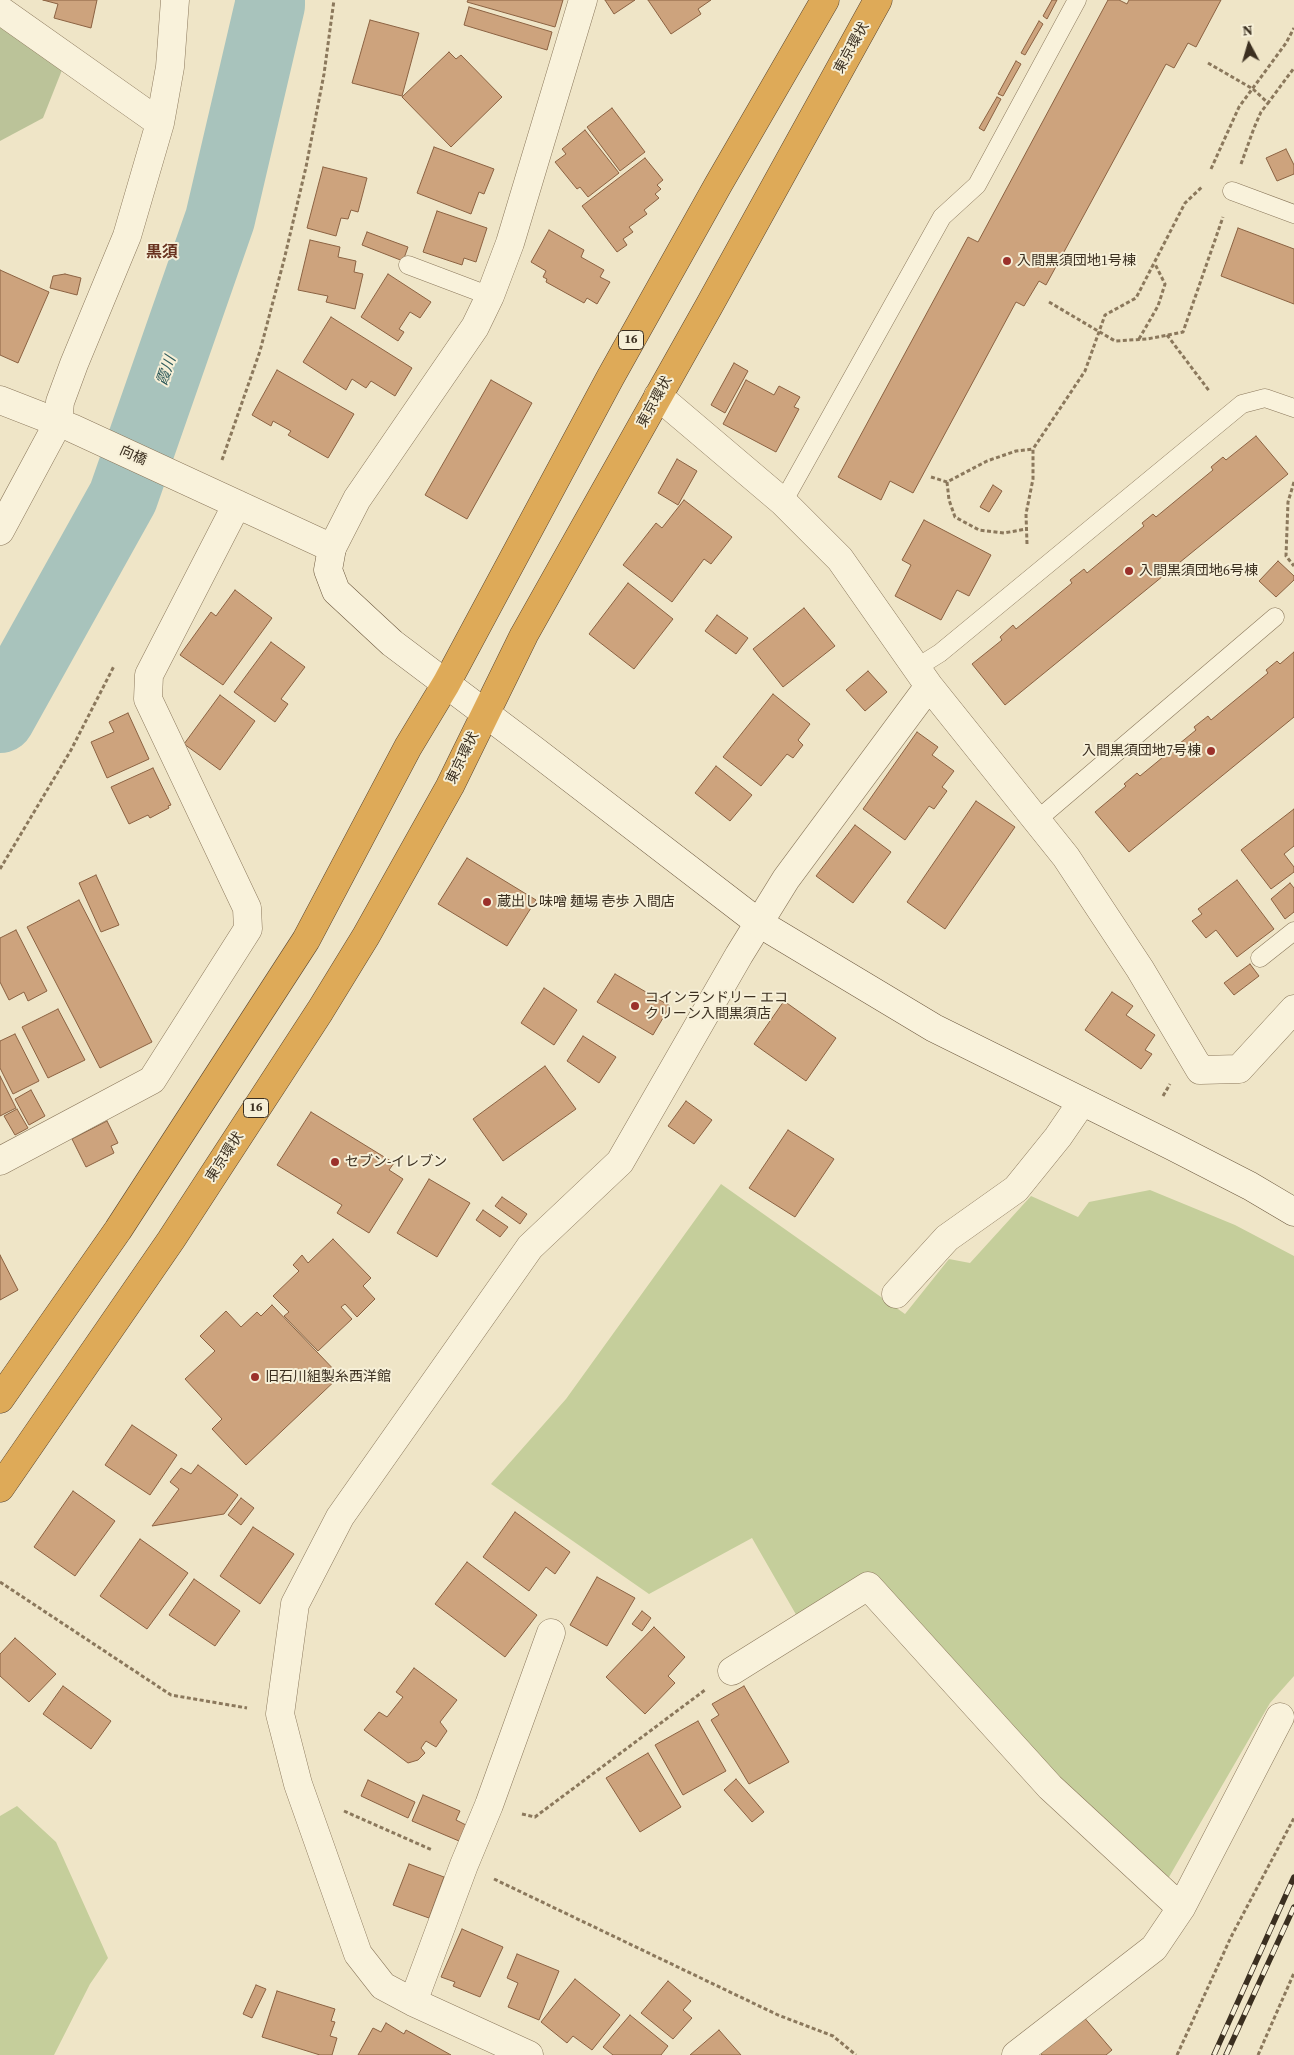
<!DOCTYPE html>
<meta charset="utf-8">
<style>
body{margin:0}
#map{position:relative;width:1294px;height:2055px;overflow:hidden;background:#efe5c7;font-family:"Source Serif 4",serif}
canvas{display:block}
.north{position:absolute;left:1224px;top:20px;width:50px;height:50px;-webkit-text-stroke:4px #f6efd7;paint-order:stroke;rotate:354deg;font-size:14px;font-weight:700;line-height:20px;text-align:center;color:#3b2f20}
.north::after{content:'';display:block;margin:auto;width:18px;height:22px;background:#3b2f20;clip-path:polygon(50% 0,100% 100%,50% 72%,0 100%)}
</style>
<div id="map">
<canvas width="1294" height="2055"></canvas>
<div class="north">N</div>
</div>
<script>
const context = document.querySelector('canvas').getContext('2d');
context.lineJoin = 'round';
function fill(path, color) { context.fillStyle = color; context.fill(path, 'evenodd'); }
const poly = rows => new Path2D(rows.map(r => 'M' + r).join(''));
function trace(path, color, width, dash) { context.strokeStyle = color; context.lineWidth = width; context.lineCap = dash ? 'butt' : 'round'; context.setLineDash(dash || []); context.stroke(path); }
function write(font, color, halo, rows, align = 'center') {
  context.font = font + ' "Source Serif 4","Noto Sans JP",serif'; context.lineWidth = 4; context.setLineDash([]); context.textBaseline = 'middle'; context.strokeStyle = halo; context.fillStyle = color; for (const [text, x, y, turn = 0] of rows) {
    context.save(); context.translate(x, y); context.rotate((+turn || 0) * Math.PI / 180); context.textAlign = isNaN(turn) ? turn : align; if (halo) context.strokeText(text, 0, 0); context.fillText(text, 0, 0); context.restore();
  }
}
const green = poly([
 [721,1184,905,1314,949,1259,970,1263,1031,1196,1078,1217,1089,1202,1150,1190,1235,1225,1294,1256,1294,1676,1270,1703,1169,1877,1157,1877,1055,1781,869,1576,798,1618,752,1538,649,1594,491,1484,566,1399],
 [17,1806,56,1842,108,1958,90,1984,54,2055,0,2055,0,1816]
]);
const cemetery = poly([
 [0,24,62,70,43,118,0,141]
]);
const river = poly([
 [0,718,123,497,220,219,270,5,270,0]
]);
const building = poly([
 [43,0,97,0,91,28,54,18,58,4,43,0],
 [468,0,563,0,555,27,467,2,468,0],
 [605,0,635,0,614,14,605,0],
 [648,0,711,0,698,9,701,14,671,34,648,0],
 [1052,0,1057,0,1047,19,1043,16,1052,0],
 [1108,0,1119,0,1127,4,1129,0,1221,0,1196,47,1188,43,1174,68,1166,64,1046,285,1039,281,1024,306,1016,302,913,493,890,481,881,500,838,477,968,237,978,242,1108,0],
 [469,7,552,32,547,50,464,25,469,7],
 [370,20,419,33,402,96,352,83,370,20],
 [1039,21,1043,24,1025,55,1021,53,1039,21],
 [449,52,456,59,461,55,502,97,451,147,402,97,449,52],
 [1016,61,1021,64,1003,96,998,94,1016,61],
 [997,97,1001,99,984,131,979,128,997,97],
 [612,108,645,152,620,171,587,127,612,108],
 [585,130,619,173,588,197,580,187,577,189,555,162,566,154,562,149,585,130],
 [434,147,494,169,484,194,479,192,471,214,417,193,434,147],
 [1286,149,1294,165,1294,174,1277,181,1266,158,1286,149],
 [645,158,663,180,657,185,661,189,655,194,659,198,644,210,647,214,629,227,633,232,623,239,627,245,617,252,582,206,645,158],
 [323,167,367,178,358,212,351,210,348,219,341,218,336,236,307,228,323,167],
 [437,211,487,228,476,262,464,258,462,265,423,252,437,211],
 [1238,228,1294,249,1294,304,1221,276,1238,228],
 [549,230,584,250,581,257,604,270,600,277,610,282,597,304,587,298,584,303,546,282,547,279,543,277,546,271,531,262,549,230],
 [367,232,408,247,403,261,362,245,367,232],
 [310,240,340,247,338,257,356,261,354,272,363,274,355,309,326,302,328,296,298,290,310,240],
 [0,270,49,292,18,363,0,355,0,270],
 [65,274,81,278,77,295,50,288,53,276,65,274],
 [388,274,431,302,420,318,410,312,399,329,404,332,398,341,361,317,388,274],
 [331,317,412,368,395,396,371,381,366,388,352,379,346,390,303,362,331,317],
 [734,363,748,371,725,413,711,405,734,363],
 [277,370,354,414,328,458,288,435,291,431,273,421,271,426,252,415,277,370],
 [491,380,532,403,467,519,425,495,491,380],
 [746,380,774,395,779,386,800,397,794,407,799,409,776,452,723,424,746,380],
 [1256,436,1288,474,1005,705,972,664,1002,640,1000,637,1013,625,1016,629,1072,583,1070,580,1084,569,1087,573,1144,526,1142,523,1153,514,1156,517,1213,470,1211,467,1223,457,1226,460,1256,436],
 [677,459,697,471,678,505,658,493,677,459],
 [993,485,1002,491,989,512,980,507,993,485],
 [684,500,732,537,711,564,704,559,672,602,623,565,656,523,662,528,684,500],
 [924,520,991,555,969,596,957,590,941,620,895,596,911,565,902,560,924,520],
 [1278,561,1294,576,1294,580,1276,597,1259,581,1278,561],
 [628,583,673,619,634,669,589,634,628,583],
 [235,590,272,618,223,685,180,655,211,612,216,616,235,590],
 [804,608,835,646,783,687,753,649,804,608],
 [717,615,748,638,736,654,705,631,717,615],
 [271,642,305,667,281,699,288,704,275,722,234,692,271,642],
 [1294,652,1294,717,1129,852,1095,812,1126,786,1124,784,1137,773,1140,776,1196,730,1194,727,1208,716,1211,720,1268,673,1266,670,1277,661,1280,664,1294,652],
 [868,671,887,692,865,711,846,690,868,671],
 [773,694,810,724,798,740,803,745,793,758,787,754,761,786,723,757,773,694],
 [220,695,255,721,220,770,184,744,220,695],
 [128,713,149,759,107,778,91,742,114,732,109,722,128,713],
 [917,732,938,747,932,755,954,771,942,787,947,791,934,809,929,806,905,840,863,809,917,732],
 [716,766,752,795,730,821,695,793,716,766],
 [153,768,171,805,168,806,169,808,150,818,148,815,129,824,111,787,153,768],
 [976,801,1015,827,945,929,907,902,976,801],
 [1294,809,1294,846,1284,854,1294,867,1294,872,1271,889,1241,850,1294,809],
 [855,825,891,852,853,903,816,876,855,825],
 [467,858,536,900,507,946,438,904,467,858],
 [96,875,119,925,101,932,79,883,96,875],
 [1237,880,1274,929,1237,957,1216,930,1206,938,1192,921,1202,914,1198,909,1237,880],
 [1290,883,1294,888,1294,912,1285,919,1271,899,1290,883],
 [79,900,152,1042,100,1068,27,927,79,900],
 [16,930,47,991,28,1001,24,992,9,1000,0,982,0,938,16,930],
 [1250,964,1259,976,1234,995,1224,983,1250,964],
 [615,974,670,1006,653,1035,597,1002,615,974],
 [544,988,577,1010,554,1045,521,1023,544,988],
 [1112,992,1133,1006,1126,1015,1155,1035,1145,1050,1152,1054,1141,1069,1085,1030,1112,992],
 [784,1001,836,1038,806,1081,754,1044,784,1001],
 [58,1009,85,1060,48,1078,22,1027,58,1009],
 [15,1034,39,1081,13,1094,0,1068,0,1041,15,1034],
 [583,1036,616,1057,599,1083,567,1061,583,1036],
 [545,1066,576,1109,503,1161,473,1119,545,1066],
 [0,1076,16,1108,0,1116,0,1076],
 [31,1090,45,1116,29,1125,15,1099,31,1090],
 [686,1101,712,1120,694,1144,668,1126,686,1101],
 [17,1109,28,1128,15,1135,4,1116,17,1109],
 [311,1112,394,1163,389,1170,403,1179,369,1233,337,1213,342,1205,277,1165,311,1112],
 [107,1121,118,1143,111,1146,114,1153,86,1167,72,1139,107,1121],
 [788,1130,834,1159,795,1217,749,1188,788,1130],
 [429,1179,470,1203,437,1257,397,1233,429,1179],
 [502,1197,527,1214,520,1224,495,1206,502,1197],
 [483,1210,508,1227,500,1237,476,1220,483,1210],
 [333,1239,371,1278,363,1286,375,1299,357,1317,345,1304,341,1307,352,1319,318,1351,284,1316,289,1312,273,1296,299,1271,293,1265,302,1255,308,1263,333,1239],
 [0,1255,18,1290,0,1300,0,1255],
 [272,1305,340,1376,246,1465,212,1429,222,1419,185,1379,215,1351,200,1336,226,1311,241,1327,257,1312,261,1316,272,1305],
 [132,1425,177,1455,150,1495,105,1465,132,1425],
 [198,1465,238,1495,224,1514,152,1526,179,1489,170,1482,181,1468,191,1474,198,1465],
 [73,1491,115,1521,75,1576,34,1547,73,1491],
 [241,1498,254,1508,241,1525,228,1515,241,1498],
 [515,1512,570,1552,555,1574,546,1567,529,1591,483,1557,515,1512],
 [253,1527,294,1554,260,1604,220,1576,253,1527],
 [140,1539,188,1573,147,1629,100,1596,140,1539],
 [467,1562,537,1615,505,1657,435,1604,467,1562],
 [597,1577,635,1598,607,1646,570,1625,597,1577],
 [194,1579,240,1611,215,1646,169,1615,194,1579],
 [642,1611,651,1618,642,1631,632,1624,642,1611],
 [654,1627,685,1657,668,1676,675,1683,645,1714,606,1677,654,1627],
 [15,1638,56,1674,29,1702,0,1676,0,1654,15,1638],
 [414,1668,457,1700,440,1722,447,1731,436,1747,426,1741,421,1748,425,1753,418,1760,408,1763,364,1730,379,1712,387,1717,403,1697,396,1692,414,1668],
 [63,1686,111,1721,91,1749,43,1714,63,1686],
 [744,1686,789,1762,749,1784,711,1720,719,1715,712,1704,744,1686],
 [698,1721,726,1771,683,1795,655,1745,698,1721],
 [648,1753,681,1807,640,1832,606,1778,648,1753],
 [736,1779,764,1812,752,1822,724,1790,736,1779],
 [368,1780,415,1802,408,1818,361,1796,368,1780],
 [423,1795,460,1811,456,1820,466,1825,459,1841,412,1821,423,1795],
 [409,1864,444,1877,429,1918,393,1905,409,1864],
 [462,1929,503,1947,480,1997,453,1986,455,1982,441,1977,462,1929],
 [517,1954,559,1971,539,2020,508,2007,518,1983,507,1978,517,1954],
 [575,1979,620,2015,592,2050,573,2036,567,2043,541,2022,575,1979],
 [668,1981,691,2001,683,2010,692,2018,673,2039,641,2013,668,1981],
 [256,1985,266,1989,252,2018,243,2014,256,1985],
 [277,1991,335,2009,331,2021,335,2022,330,2036,337,2038,332,2055,320,2055,262,2037,277,1991],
 [630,2015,668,2046,661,2055,613,2055,603,2047,630,2015],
 [1082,2015,1112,2050,1106,2055,1042,2055,1039,2051,1082,2015],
 [386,2023,404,2034,406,2030,451,2055,358,2055,373,2028,381,2032,386,2023],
 [719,2030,741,2055,690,2055,719,2030]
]);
const path = poly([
 [1208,63,1253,89,1268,103,1294,68],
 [1241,164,1254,128,1261,112,1268,103],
 [1211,169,1239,107,1286,43,1294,28],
 [1049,302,1115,341,1147,339,1183,332,1223,217],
 [1167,335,1210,392],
 [1139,339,1158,306,1165,284,1155,264],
 [222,460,260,351,284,260,306,167,324,74,334,0],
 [931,477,947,482,987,461,1016,451,1033,449],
 [947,482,949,500,955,517,979,530,1004,533,1026,529],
 [1294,482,1288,502,1286,556,1294,566],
 [1027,544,1026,514,1033,479,1033,449,1085,371,1105,315,1136,298,1185,203,1203,186],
 [0,869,71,750,114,666],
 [1163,1096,1170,1084],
 [0,1582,171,1695,247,1708],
 [344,1811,432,1850],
 [522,1814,535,1817,705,1690],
 [494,1879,778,2015,833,2036,856,2055],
 [1177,2055,1231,1937,1294,1818],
 [1258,2055,1294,1973]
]);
const lane = poly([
 [1232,191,1294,214],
 [408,265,490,296],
 [783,502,942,217,977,185,1077,0],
 [916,668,940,653,1242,404,1265,398,1294,408],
 [1037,820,1275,617],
 [1260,958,1294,931]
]);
const street = poly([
 [0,10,160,123],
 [658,396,783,502,840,559,929,686,1066,857,1140,969,1200,1070,1239,1069,1294,1009],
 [0,400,72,428,332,548,357,499,475,327,490,296,510,243,583,0],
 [0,531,58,423,60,402,74,364,127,236,160,123,170,67,175,0],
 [0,1161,152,1080,248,929,247,908,148,699,149,675,237,504],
 [896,1294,947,1238,1016,1189,1058,1137,1082,1102],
 [732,1671,868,1586,1050,1787,1181,1908],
 [413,2002,464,1865,489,1805,551,1633],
 [529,2055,413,2002,383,1986,358,1954,298,1784,280,1714,295,1604,340,1517,530,1247,620,1162,739,955,786,879,929,686],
 [1016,2055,1154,1948,1181,1908,1280,1717]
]);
const secondary = poly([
 [332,548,328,570,336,591,392,643,534,750,759,923,934,1028,1172,1146,1250,1186,1294,1212]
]);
const highway = poly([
 [0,1399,118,1230,306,940,408,747,446,684,610,378,718,185,825,0],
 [0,1488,171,1240,320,1011,366,936,450,786,524,635,709,306,878,0]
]);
const rail = poly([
 [1214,2055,1294,1877],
 [1226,2055,1294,1907]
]);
const markers = [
 [1007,261,5,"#9b312b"],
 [1129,571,5,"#9b312b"],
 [1211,751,5,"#9b312b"],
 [487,902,5,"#9b312b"],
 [635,1006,5,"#9b312b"],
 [335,1162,5,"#9b312b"],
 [255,1377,5,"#9b312b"]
];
const shields = [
 [631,340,25],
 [256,1108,25]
];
const shieldNames = [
 ["16",631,340],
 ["16",256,1108]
];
const streetNames = [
 ["東京環状",852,48,-61],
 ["東京環状",655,402,-61],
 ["向橋",133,456,24],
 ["東京環状",463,758,-64],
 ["東京環状",225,1157,-57]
];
const poiNames = [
 ["入間黒須団地1号棟",1017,261],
 ["入間黒須団地6号棟",1139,571],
 ["入間黒須団地7号棟",1201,751,"right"],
 ["蔵出し味噌 麺場 壱歩 入間店",497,902],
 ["コインランドリー エコ",645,998],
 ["クリーン入間黒須店",645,1014],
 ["セブン-イレブン",345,1162],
 ["旧石川組製糸西洋館",265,1377]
];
const waterNames = [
 ["霞川",167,371,-71]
];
const quarterNames = [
 ["黒須",162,253]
];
fill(green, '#c5ce9b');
fill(cemetery, '#bbc399');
trace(river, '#a8c3bc', 70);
fill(building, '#cda37d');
trace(building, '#8b6242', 1);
trace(lane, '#8b785c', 19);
trace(street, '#8b785c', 29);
trace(secondary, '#6d593f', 29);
trace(highway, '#594530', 29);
trace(path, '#8b785c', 3, [4, 2.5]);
trace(lane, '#f9f2db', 18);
trace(street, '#f9f2db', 28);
trace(secondary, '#f9f2db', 28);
trace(highway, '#deaa58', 28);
trace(rail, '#3b2f20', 5.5);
trace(rail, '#f6efd7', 4, [11]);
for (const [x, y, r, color] of markers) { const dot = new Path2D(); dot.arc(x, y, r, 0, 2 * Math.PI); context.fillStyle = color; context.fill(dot); trace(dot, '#f6efd7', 2); }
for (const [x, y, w] of shields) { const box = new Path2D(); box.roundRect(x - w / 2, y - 9.5, w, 19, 4); context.fillStyle = '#f6efd7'; context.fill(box); trace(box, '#3b2f20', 1); }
write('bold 12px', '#3b2f20', null, shieldNames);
write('14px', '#3b2f20', '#f6efd7', streetNames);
write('14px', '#3b2f20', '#f6efd7', poiNames, 'left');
write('italic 15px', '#2f5b5b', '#f6efd7', waterNames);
write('bold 16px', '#68321f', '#f6efd7', quarterNames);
</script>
